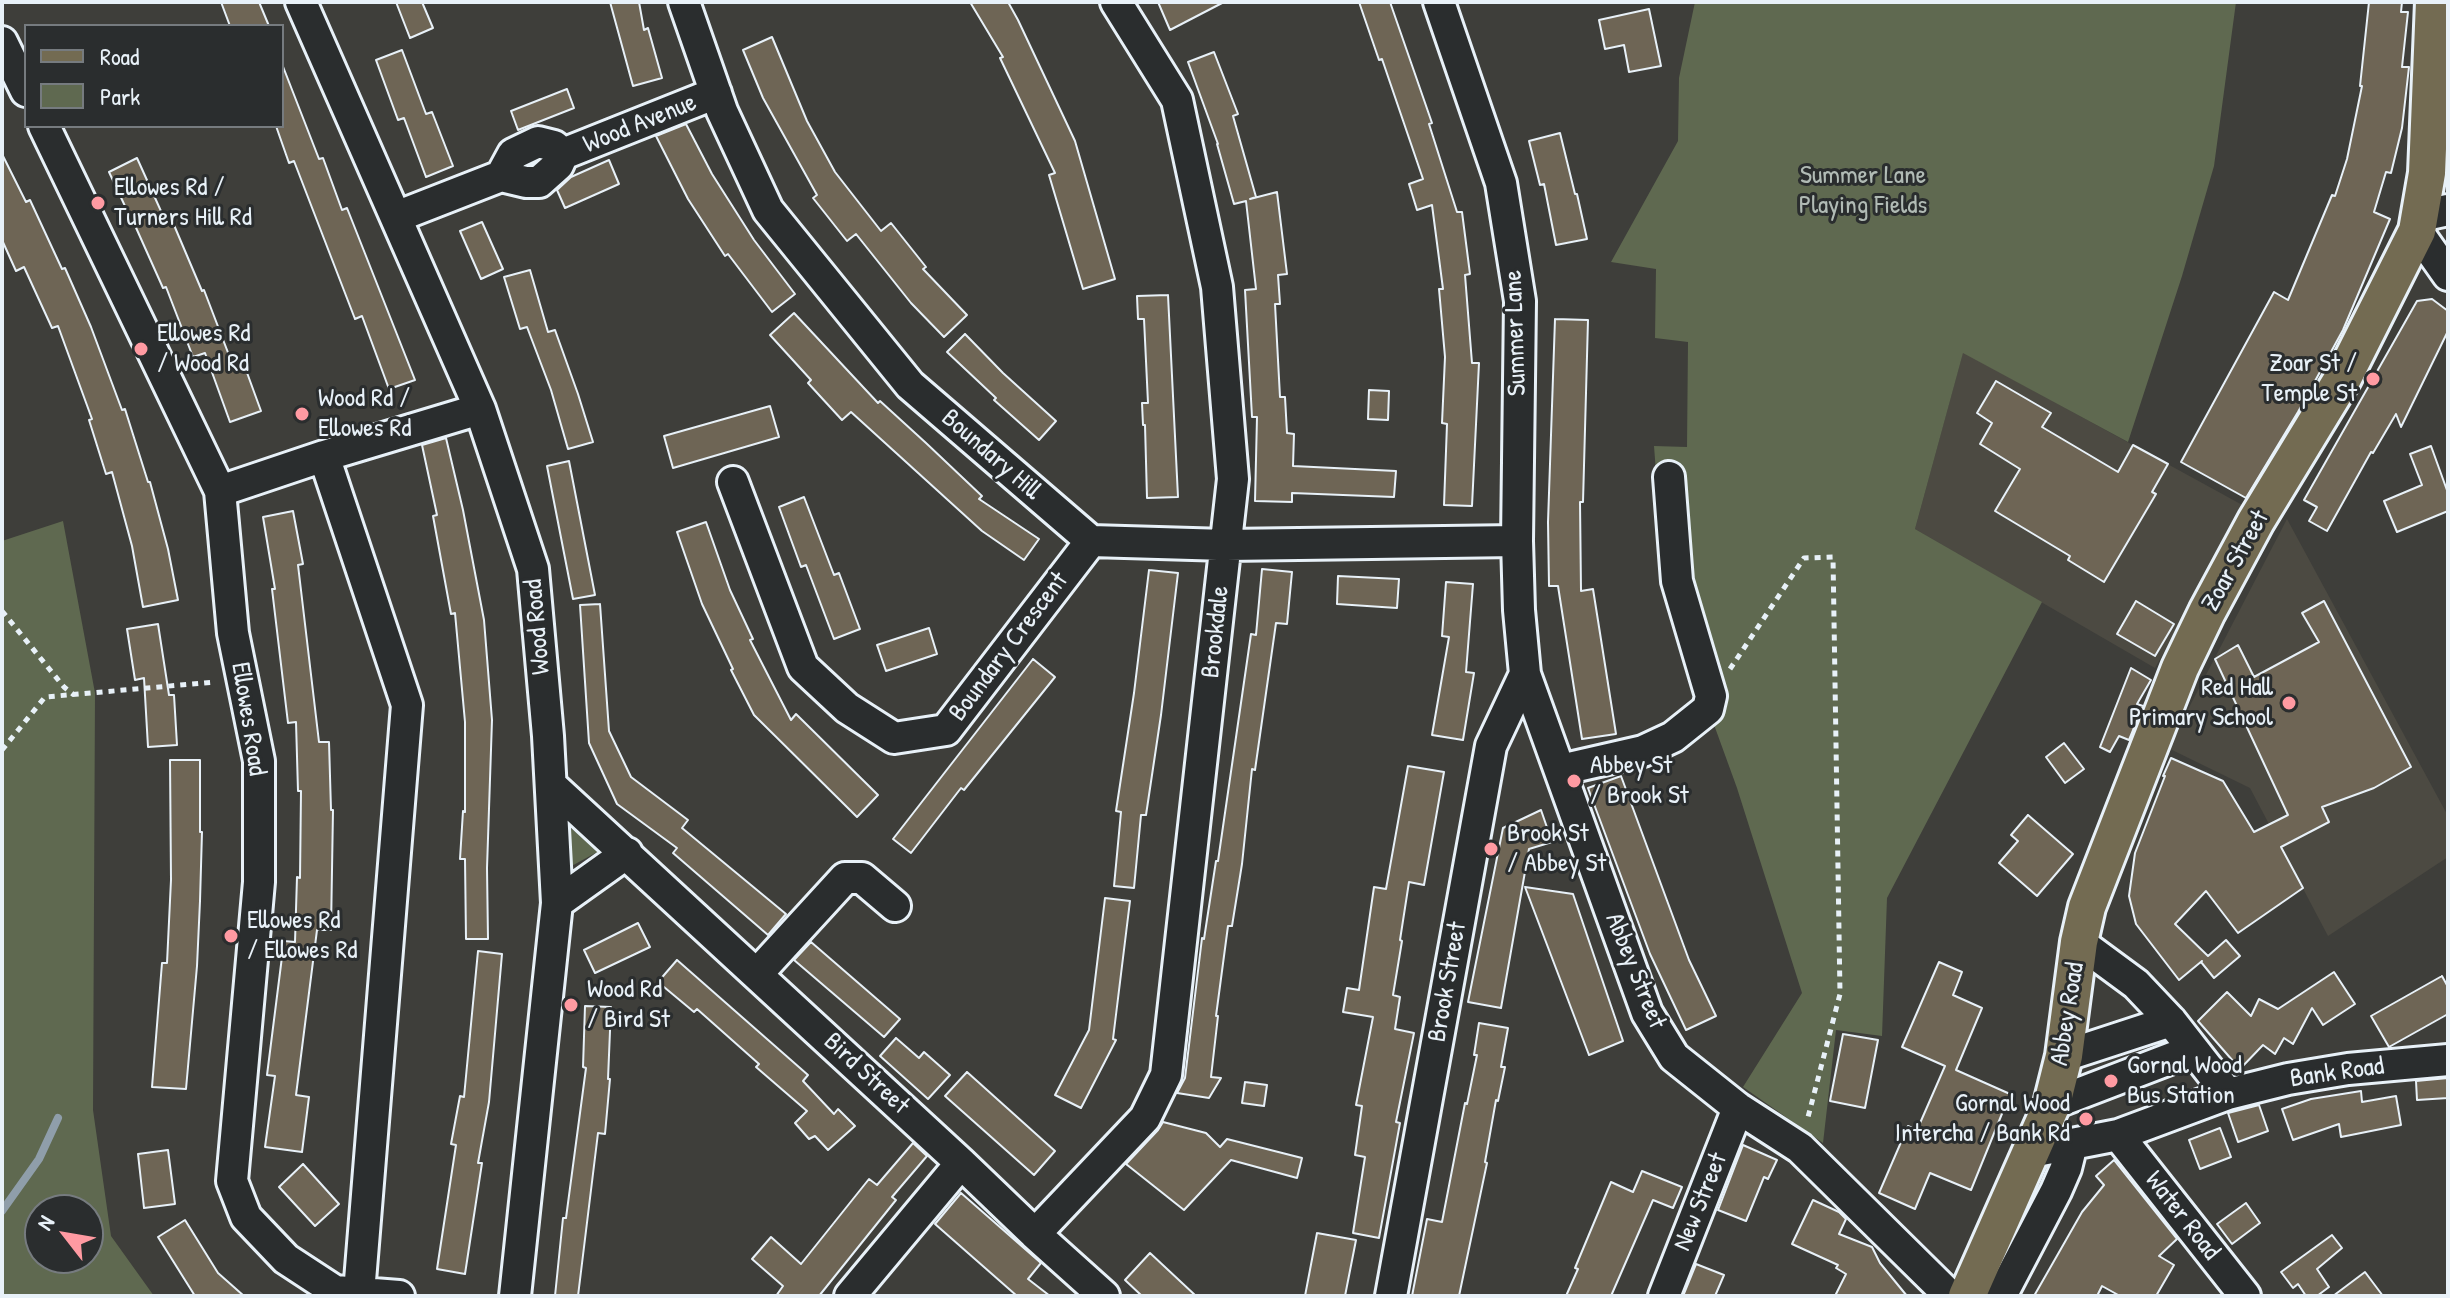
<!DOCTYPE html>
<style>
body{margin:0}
#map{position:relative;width:2450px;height:1298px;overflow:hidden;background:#3e3e3a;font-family:"Patrick Hand",sans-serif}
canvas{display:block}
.frame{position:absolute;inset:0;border:4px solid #e8f1f8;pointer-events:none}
.legend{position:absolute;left:24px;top:24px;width:260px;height:104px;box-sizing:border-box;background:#2a2d2e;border:2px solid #767b7f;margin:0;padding:10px 14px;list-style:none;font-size:24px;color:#e8f1f8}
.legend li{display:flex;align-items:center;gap:16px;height:40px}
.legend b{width:40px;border:2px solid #767b7f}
.north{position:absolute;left:24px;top:1194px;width:80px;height:80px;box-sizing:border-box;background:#2a2d2e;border:2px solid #767b7f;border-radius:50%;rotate:301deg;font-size:22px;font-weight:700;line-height:32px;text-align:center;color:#e8f1f8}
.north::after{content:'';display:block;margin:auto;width:28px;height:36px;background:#ff9aa2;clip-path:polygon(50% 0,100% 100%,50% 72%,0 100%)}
</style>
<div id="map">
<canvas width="2450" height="1298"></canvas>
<div class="frame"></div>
<ul class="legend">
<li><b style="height:10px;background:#736b52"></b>Road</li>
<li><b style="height:22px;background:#5f6950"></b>Park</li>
</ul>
<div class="north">N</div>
</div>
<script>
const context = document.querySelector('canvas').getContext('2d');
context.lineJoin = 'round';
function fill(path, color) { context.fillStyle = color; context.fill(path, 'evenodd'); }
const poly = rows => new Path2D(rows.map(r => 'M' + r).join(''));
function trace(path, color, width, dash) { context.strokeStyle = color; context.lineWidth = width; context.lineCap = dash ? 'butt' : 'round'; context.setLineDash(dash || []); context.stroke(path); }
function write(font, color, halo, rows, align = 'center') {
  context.font = font + ' "Patrick Hand",sans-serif'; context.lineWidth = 6; context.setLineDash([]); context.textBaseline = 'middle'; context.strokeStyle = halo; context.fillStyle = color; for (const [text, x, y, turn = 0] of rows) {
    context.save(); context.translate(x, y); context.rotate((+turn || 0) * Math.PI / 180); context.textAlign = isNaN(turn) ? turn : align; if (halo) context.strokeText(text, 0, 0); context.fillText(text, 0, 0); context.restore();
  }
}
const built = poly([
 [1963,352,2246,507,2155,668,1915,529],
 [2287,519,2448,816,2448,857,2328,936,2250,788,2168,748]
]);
const green = poly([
 [1695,2,2236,2,2214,166,2182,276,2128,442,1963,353,1915,529,2042,602,1887,898,1882,1036,1836,1030,1823,1143,1743,1087,1802,993,1737,788,1665,590,1654,446,1687,447,1688,342,1655,338,1656,269,1611,262,1678,141,1679,78],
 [63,521,95,693,93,1110,111,1236,154,1296,2,1296,2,541],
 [40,1210,88,1210,88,1258,40,1258],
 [566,825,601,850,566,869]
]);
const stream = poly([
 [2,1211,39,1159,58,1118]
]);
const building = poly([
 [221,2,259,2,269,26,230,26,221,2],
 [396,2,422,2,433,28,410,38,396,2],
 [610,2,639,2,644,30,648,28,662,78,633,86,610,2],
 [970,2,1008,2,1018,20,1075,141,1115,279,1083,289,1049,175,1055,173,1000,58,1003,57,970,2],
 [1158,2,1224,2,1170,30,1158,2],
 [1359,2,1390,2,1432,123,1429,124,1457,212,1462,212,1470,274,1465,275,1472,363,1479,363,1472,506,1444,505,1447,424,1442,423,1445,357,1439,289,1443,289,1432,205,1417,210,1409,184,1423,179,1382,59,1379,60,1359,2],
 [2369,2,2402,2,2401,12,2408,12,2402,67,2409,67,2402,128,2391,173,2386,172,2374,212,2390,219,2343,330,2298,412,2246,498,2181,462,2274,292,2288,300,2332,195,2335,196,2347,159,2362,86,2360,86,2369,2],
 [1649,9,1661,66,1629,72,1624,45,1605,49,1599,20,1649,9],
 [772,37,807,121,835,172,881,231,891,223,926,267,923,269,967,315,944,337,911,303,856,234,847,241,813,198,817,195,763,98,743,50,772,37],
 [402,50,426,114,432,112,453,166,426,177,404,118,398,120,376,60,402,50],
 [1214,52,1238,114,1233,116,1256,197,1250,199,1277,192,1287,274,1278,275,1280,304,1275,304,1280,397,1285,397,1287,433,1294,434,1293,466,1396,471,1394,497,1292,493,1292,502,1255,501,1257,417,1252,417,1245,290,1256,289,1246,201,1234,204,1217,144,1218,144,1188,62,1214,52],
 [282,64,319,159,323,158,342,210,347,208,415,380,389,389,362,316,355,319,294,161,289,163,276,126,282,126,282,64],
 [567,89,574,108,518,130,511,111,567,89],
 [686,124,712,174,754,240,795,294,772,312,728,254,725,256,688,199,656,136,686,124],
 [1560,133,1575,194,1577,194,1587,239,1556,245,1544,184,1540,185,1529,141,1560,133],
 [2,154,26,202,30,200,62,269,65,268,91,327,122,410,125,409,148,482,150,482,168,549,178,600,143,607,132,546,112,472,106,474,89,420,92,419,58,326,52,328,24,267,16,271,2,240,2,154],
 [137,158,165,220,171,218,202,291,204,290,232,363,242,359,261,411,230,422,205,353,193,357,166,287,163,288,133,221,132,221,109,172,137,158],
 [609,160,619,184,565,208,557,190,571,177,609,160],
 [482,222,503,269,481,279,460,231,482,222],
 [530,270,548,332,555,330,578,394,593,442,568,449,551,390,527,327,520,329,504,277,530,270],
 [1168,295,1178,497,1147,498,1145,425,1143,425,1142,403,1148,403,1144,319,1138,319,1137,296,1168,295],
 [2432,299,2448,311,2448,331,2401,427,2396,414,2373,453,2371,452,2327,531,2309,521,2317,507,2304,500,2417,301,2432,299],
 [794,313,878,403,880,401,926,443,982,496,979,499,1039,539,1024,560,982,531,851,412,842,420,808,383,811,380,770,335,794,313],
 [1555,319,1588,320,1583,502,1580,502,1581,591,1593,589,1616,734,1582,739,1558,586,1549,586,1548,522,1555,319],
 [965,334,1003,373,1056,421,1039,440,994,400,996,398,947,352,965,334],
 [1996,381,2051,413,2042,427,2118,472,2133,445,2168,464,2152,492,2156,494,2104,582,2068,560,2070,556,1995,511,2020,469,1980,444,1992,423,1977,413,1996,381],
 [1369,390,1389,391,1388,420,1368,419,1369,390],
 [770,406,779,437,673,468,664,436,770,406],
 [446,438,463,510,484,620,492,720,487,868,488,939,466,939,465,859,460,859,463,811,465,812,465,722,455,613,451,614,433,516,437,515,422,445,446,438],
 [2431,446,2448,493,2448,511,2397,532,2384,501,2422,485,2410,454,2431,446],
 [569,461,595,595,573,599,547,466,569,461],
 [804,497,834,575,839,573,860,629,834,639,806,565,801,567,779,507,804,497],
 [293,511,303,564,298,565,319,742,329,742,331,810,333,810,331,930,317,930,296,1095,309,1097,302,1152,265,1147,275,1076,267,1075,284,941,295,942,297,877,300,878,301,791,298,791,296,722,288,723,272,589,275,589,263,517,293,511],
 [706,522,730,590,753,639,750,640,791,720,796,714,878,795,857,817,754,715,731,670,733,669,702,604,677,532,706,522],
 [1262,569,1292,572,1287,624,1276,623,1255,770,1252,769,1242,864,1232,926,1228,926,1216,1016,1218,1016,1211,1077,1221,1078,1209,1098,1177,1093,1185,1078,1202,938,1204,939,1216,861,1218,861,1251,634,1256,635,1262,569],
 [1149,570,1178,573,1161,715,1146,815,1141,815,1134,888,1114,886,1121,812,1116,811,1134,693,1149,570],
 [1338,576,1399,579,1397,608,1337,604,1338,576],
 [1446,582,1473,584,1466,672,1474,673,1463,740,1432,735,1449,637,1442,636,1446,582],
 [2136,601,2174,624,2155,656,2117,634,2136,601],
 [2324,601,2411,767,2374,788,2322,807,2329,822,2281,847,2303,888,2238,933,2206,891,2175,924,2208,956,2226,940,2240,956,2214,978,2201,962,2202,961,2179,980,2136,924,2129,896,2135,853,2165,776,2163,776,2171,758,2223,781,2254,832,2288,815,2215,659,2238,645,2254,677,2319,642,2302,613,2324,601],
 [600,604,609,731,631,777,688,820,682,828,786,914,768,935,673,853,677,848,617,804,589,743,580,605,600,604],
 [158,624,169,695,174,695,177,745,148,747,144,678,135,680,127,629,158,624],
 [929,628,937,654,886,671,877,645,929,628],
 [1033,659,1055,677,964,790,961,788,911,853,893,839,1033,659],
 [2131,668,2151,680,2137,704,2143,706,2129,740,2119,736,2110,752,2100,747,2131,668],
 [2064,743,2084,769,2065,783,2046,757,2064,743],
 [170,760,200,760,200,832,202,832,200,901,197,966,186,1089,152,1087,162,963,167,963,171,880,170,760],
 [1408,766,1444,772,1424,885,1409,882,1400,940,1402,941,1393,995,1400,997,1395,1029,1414,1033,1396,1122,1400,1123,1379,1238,1353,1233,1365,1157,1355,1155,1362,1106,1356,1105,1373,1017,1343,1012,1347,988,1359,990,1374,887,1386,889,1408,766],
 [1621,776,1689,960,1716,1016,1686,1030,1650,954,1588,788,1621,776],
 [1541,810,1552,842,1529,849,1501,1008,1468,1002,1503,828,1541,810],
 [2028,815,2073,854,2037,896,1999,863,2018,841,2011,835,2028,815],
 [1525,887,1573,894,1623,1041,1589,1055,1525,887],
 [1105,898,1130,901,1113,1039,1116,1040,1081,1108,1055,1095,1089,1030,1105,898],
 [638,923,650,947,595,973,584,950,638,923],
 [811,942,900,1019,884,1037,794,960,811,942],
 [478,951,502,954,489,1102,478,1163,482,1163,465,1274,437,1269,456,1145,451,1144,460,1096,464,1097,478,951],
 [677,960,808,1075,803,1081,834,1114,838,1109,855,1126,828,1150,815,1136,809,1139,795,1123,807,1111,756,1067,759,1064,697,1009,694,1012,658,982,677,960],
 [1939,962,1962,972,1953,995,1982,1008,1956,1070,2010,1094,1971,1190,1930,1173,1915,1209,1879,1193,1908,1126,1917,1130,1945,1066,1902,1047,1939,962],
 [2334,972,2355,1004,2323,1025,2312,1008,2293,1044,2284,1038,2275,1054,2263,1045,2240,1069,2198,1021,2227,992,2251,1016,2259,999,2278,1009,2334,972],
 [2442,976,2448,987,2448,1014,2389,1047,2371,1016,2442,976],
 [585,1006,611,1007,608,1079,610,1079,605,1134,598,1133,578,1296,555,1296,563,1218,566,1218,586,1068,583,1067,585,1006],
 [1479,1023,1508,1028,1501,1067,1505,1067,1498,1101,1496,1100,1485,1162,1487,1163,1459,1296,1412,1296,1427,1219,1442,1222,1465,1103,1467,1104,1477,1055,1474,1055,1479,1023],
 [1843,1034,1878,1040,1865,1108,1830,1101,1843,1034],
 [896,1038,919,1058,924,1052,950,1075,928,1099,880,1056,896,1038],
 [967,1072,1055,1151,1034,1175,945,1096,967,1072],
 [2448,1078,2448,1098,2417,1100,2416,1081,2448,1078],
 [1245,1082,1267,1085,1264,1106,1242,1103,1245,1082],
 [2361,1091,2362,1102,2396,1096,2401,1125,2341,1137,2339,1124,2293,1140,2282,1109,2311,1099,2361,1091],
 [2259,1105,2268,1131,2238,1142,2228,1113,2259,1105],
 [1163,1122,1206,1133,1220,1147,1227,1139,1302,1158,1297,1178,1231,1160,1184,1210,1126,1164,1158,1130,1163,1122],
 [2220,1128,2231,1157,2200,1169,2189,1140,2220,1128],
 [913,1143,927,1156,892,1197,896,1200,819,1296,776,1296,783,1286,752,1259,771,1237,801,1264,869,1179,877,1185,913,1143],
 [1743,1145,1777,1160,1768,1179,1764,1177,1746,1221,1718,1210,1743,1145],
 [168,1150,175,1204,144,1208,138,1154,168,1150],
 [2114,1160,2177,1239,2159,1256,2174,1265,2156,1296,2120,1296,2102,1286,2097,1296,2034,1296,2082,1212,2104,1185,2096,1176,2114,1160],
 [303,1164,339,1204,315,1226,279,1187,303,1164],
 [1642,1171,1682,1187,1673,1208,1653,1200,1611,1296,1566,1296,1578,1269,1575,1268,1611,1182,1633,1192,1642,1171],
 [961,1193,1041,1263,1028,1279,1050,1296,1017,1296,935,1224,961,1193],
 [1813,1200,1839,1212,1846,1219,1839,1234,1872,1247,1880,1263,1907,1296,1835,1296,1846,1274,1836,1268,1838,1265,1792,1244,1813,1200],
 [2246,1203,2260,1223,2232,1244,2217,1224,2246,1203],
 [185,1220,218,1273,244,1296,195,1296,158,1237,185,1220],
 [1317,1233,1356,1240,1345,1296,1305,1296,1317,1233],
 [2332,1235,2342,1248,2317,1269,2329,1287,2317,1296,2306,1296,2298,1284,2293,1288,2281,1272,2332,1235],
 [1150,1253,1196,1296,1142,1296,1125,1280,1150,1253],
 [1696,1264,1724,1275,1715,1296,1683,1296,1696,1264],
 [2365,1272,2383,1296,2333,1296,2365,1272]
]);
const path = poly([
 [2,611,64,687,74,695],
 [1730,669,1804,558,1833,557,1840,994,1807,1121],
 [2,750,45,697,215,682]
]);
const minor = poly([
 [301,2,480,409,533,569,548,736,557,903,515,1296],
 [684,2,722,111,768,210,910,385,1091,541,1226,545,1517,541],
 [1439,2,1501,183,1520,301,1517,541,1519,610,1525,674,1647,1013,1674,1057,1738,1108,1800,1148,1950,1296],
 [2,42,26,91],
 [44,126,220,491,233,633,259,761,259,882,232,1181,246,1217,286,1259,335,1291,399,1296],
 [501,176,513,154,538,142,554,146,563,154],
 [2420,216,2448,210],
 [396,217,501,176,526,182,539,182,558,165,563,154,716,93],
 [2417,231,2448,275],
 [324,456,407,705,359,1293],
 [733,482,803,667,847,708,894,738,946,730,1091,541],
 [220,491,324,456,480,409],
 [1560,770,1643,751,1673,737,1708,709,1711,696,1677,581,1669,477],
 [551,785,961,1163,1035,1234,1104,1296],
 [557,903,627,853],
 [2079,942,2136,984,2171,1021,2228,1094],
 [757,974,845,878,862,878,895,906],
 [2064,1056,2171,1021],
 [2052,1104,2193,1050],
 [2118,1135,2245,1296],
 [2031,1152,2118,1135,2228,1094,2288,1079,2348,1069,2448,1060],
 [1035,1234,1145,1118,1166,1075,1233,479,1217,287,1177,100,1116,2],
 [850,1296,961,1163],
 [1391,1296,1491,746,1525,674],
 [1664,1296,1738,1108],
 [2001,1296,2056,1191,2066,1168,2072,1144]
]);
const major = poly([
 [1967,1296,2052,1104,2064,1056,2079,942,2087,907,2180,668,2207,612,2256,521,2343,378,2417,231,2427,173,2434,2]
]);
const markers = [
 [98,203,8,"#ff9aa2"],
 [141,349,8,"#ff9aa2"],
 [2373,379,8,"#ff9aa2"],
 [302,414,8,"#ff9aa2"],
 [2289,703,8,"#ff9aa2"],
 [1574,781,8,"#ff9aa2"],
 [1491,849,8,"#ff9aa2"],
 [231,936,8,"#ff9aa2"],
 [571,1005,8,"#ff9aa2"],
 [2111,1081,8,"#ff9aa2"],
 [2086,1119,8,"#ff9aa2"]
];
const streetNames = [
 ["Wood Avenue",640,124,-22],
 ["Summer Lane",1516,333,-92],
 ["Boundary Hill",991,455,41],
 ["Zoar Street",2236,561,-61],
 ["Wood Road",538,627,-95],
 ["Brookdale",1216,632,-84],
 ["Boundary Crescent",1009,647,-53],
 ["Ellowes Road",248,719,81],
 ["Abbey Street",1635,971,68],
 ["Brook Street",1448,982,-80],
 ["Abbey Road",2068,1014,-81],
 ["Bank Road",2337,1073,-8],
 ["Bird Street",866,1074,43],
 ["New Street",1701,1202,-68],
 ["Water Road",2182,1216,52]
];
const parkNames = [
 ["Summer Lane",1863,176],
 ["Playing Fields",1863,206]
];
const poiNames = [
 ["Ellowes Rd /",114,188],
 ["Turners Hill Rd",114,218],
 ["Ellowes Rd",157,334],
 ["/ Wood Rd",157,364],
 ["Zoar St /",2357,364,"right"],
 ["Temple St",2357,394,"right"],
 ["Wood Rd /",318,399],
 ["Ellowes Rd",318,429],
 ["Red Hall",2273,688,"right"],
 ["Primary School",2273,718,"right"],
 ["Abbey St",1590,766],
 ["/ Brook St",1590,796],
 ["Brook St",1507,834],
 ["/ Abbey St",1507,864],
 ["Ellowes Rd",247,921],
 ["/ Ellowes Rd",247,951],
 ["Wood Rd",587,990],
 ["/ Bird St",587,1020],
 ["Gornal Wood",2127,1066],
 ["Bus Station",2127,1096],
 ["Gornal Wood",2070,1104,"right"],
 ["Intercha / Bank Rd",2070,1134,"right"]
];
fill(built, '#4c4a42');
fill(green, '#5f6950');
trace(stream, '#8f9eaa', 8);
fill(building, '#6e6555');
trace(building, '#e8f1f8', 2);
trace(minor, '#e8f1f8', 36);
trace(major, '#e8f1f8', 42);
trace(path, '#e8f1f8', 5, [6, 6]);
trace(minor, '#2a2d2e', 30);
trace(major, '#736b52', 36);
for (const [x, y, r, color] of markers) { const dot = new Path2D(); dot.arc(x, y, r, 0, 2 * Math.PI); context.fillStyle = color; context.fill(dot); trace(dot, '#2a2d2e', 3); }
write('26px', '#e8f1f8', '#2a2d2e', streetNames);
write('26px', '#b1bbb5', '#2a2d2e', parkNames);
write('26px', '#e8f1f8', '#2a2d2e', poiNames, 'left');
</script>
